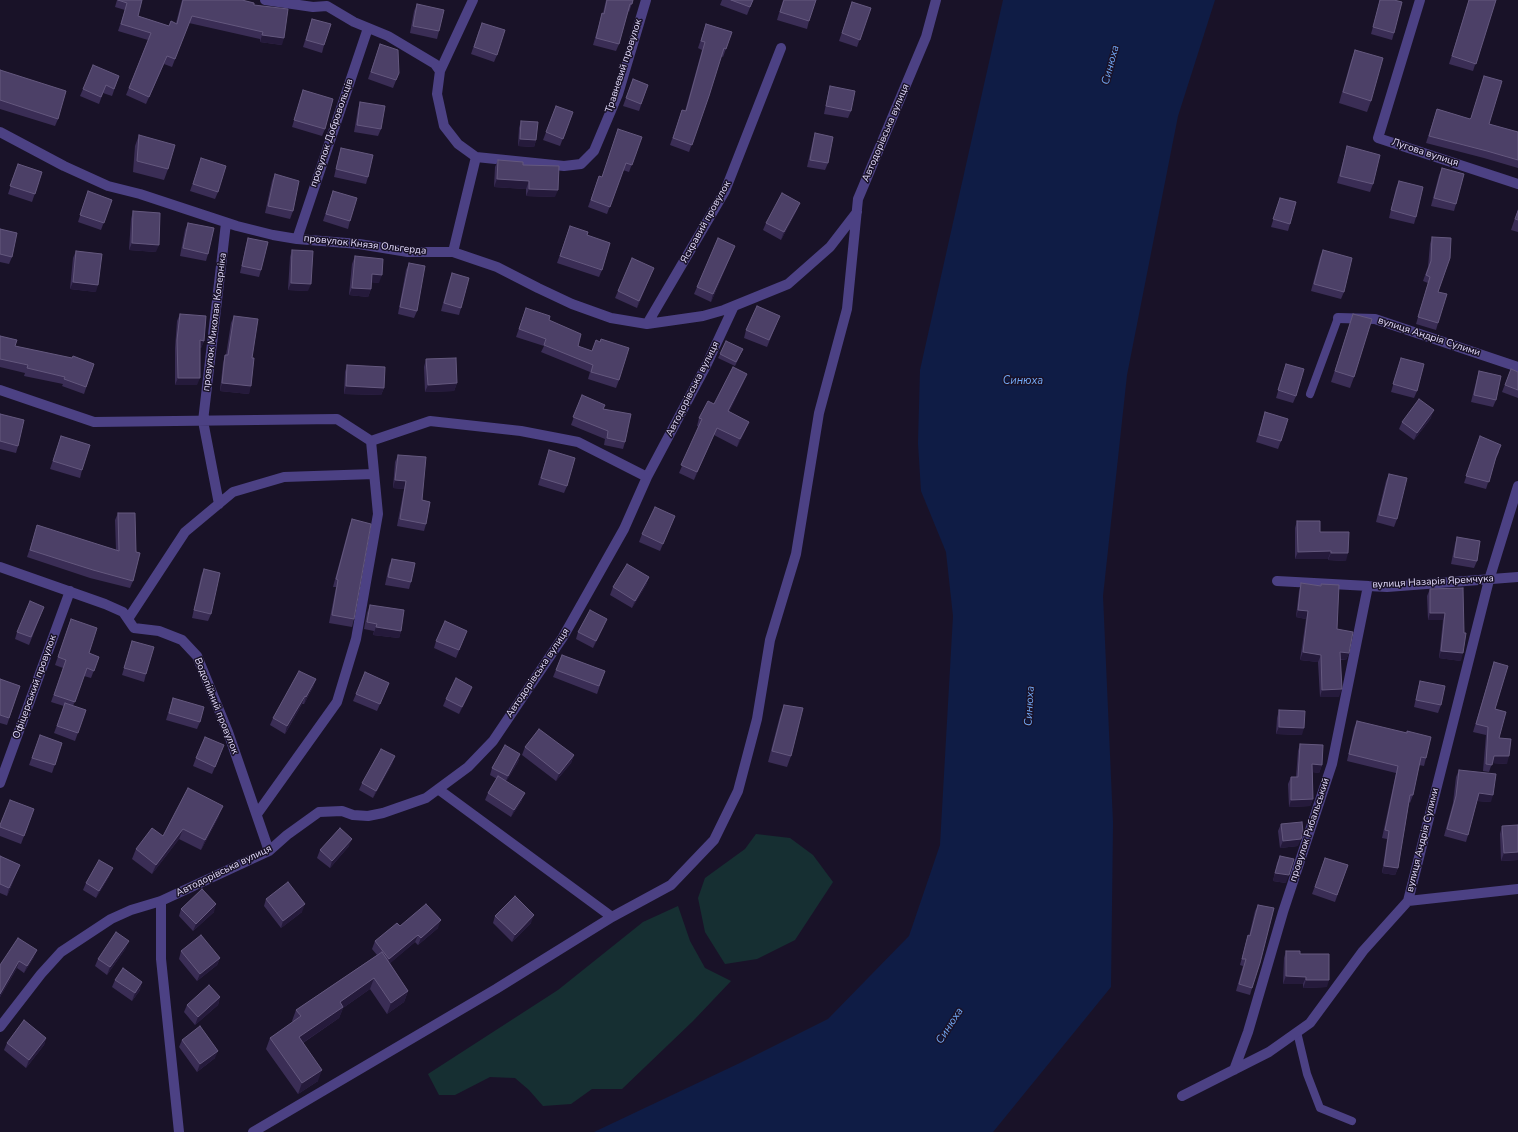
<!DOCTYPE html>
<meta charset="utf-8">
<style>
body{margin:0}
canvas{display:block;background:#191228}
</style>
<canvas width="1518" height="1132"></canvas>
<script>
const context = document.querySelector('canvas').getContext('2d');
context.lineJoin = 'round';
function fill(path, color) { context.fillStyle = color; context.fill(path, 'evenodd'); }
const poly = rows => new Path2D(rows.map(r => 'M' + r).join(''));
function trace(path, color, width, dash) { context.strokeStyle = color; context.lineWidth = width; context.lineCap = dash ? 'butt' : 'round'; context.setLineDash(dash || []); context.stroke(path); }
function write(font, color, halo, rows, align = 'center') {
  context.font = font + ' "Nunito Sans",sans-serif'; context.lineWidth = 3; context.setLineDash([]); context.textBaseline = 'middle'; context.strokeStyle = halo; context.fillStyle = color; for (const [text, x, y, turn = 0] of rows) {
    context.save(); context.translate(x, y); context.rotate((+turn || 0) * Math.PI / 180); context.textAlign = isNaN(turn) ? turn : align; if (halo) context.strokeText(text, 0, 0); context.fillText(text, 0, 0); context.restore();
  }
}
const green = poly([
 [756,834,790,838,813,855,833,882,795,940,757,959,725,964,705,932,698,898,705,878,745,849],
 [678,906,690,941,705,968,731,981,693,1021,622,1089,592,1089,571,1104,543,1106,529,1090,515,1078,490,1077,455,1095,439,1095,428,1074,558,990,643,922]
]);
const water = poly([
 [1003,0,1215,0,1178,116,1127,375,1103,596,1113,823,1111,987,993,1132,594,1132,742,1062,828,1019,909,936,940,845,953,616,946,552,921,491,918,443,920,370]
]);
const service = poly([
 [1310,394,1338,318],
 [1297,1032,1307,1074,1320,1108,1352,1121]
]);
const minor = poly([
 [265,0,313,7,327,6,354,22,388,36,435,64,440,71],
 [473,0,440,71,437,94,444,126,458,144,476,157,564,166,581,164,594,151,618,94,646,0],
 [1420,0,1378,138,1518,184],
 [0,132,64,166,108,186,140,194,237,226,273,235,297,239,359,244,408,252,453,252,497,267,538,288,572,304,611,318,647,324,703,316,724,310,788,284,830,247,857,212],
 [297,239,368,28],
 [453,252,476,157],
 [1338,318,1375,319,1518,367],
 [647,324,725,191,781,48],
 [0,390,94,422,337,419,371,441,430,421,521,431,578,442,647,477],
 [219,504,203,421,226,223],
 [0,567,105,604,123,612,134,628,159,631,182,640,197,656,228,732,269,851],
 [1277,581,1387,587,1518,577],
 [128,619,185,532,233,492,284,477,374,474],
 [0,783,70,591],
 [438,789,612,917],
 [257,814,337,702,356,639,378,514,371,441],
 [161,901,161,959,179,1132],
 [1408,901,1518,889],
 [0,1027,41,974,61,952,111,919,131,910,161,901,269,851,287,835,319,812,342,811,353,815,368,816,383,813,426,798,468,767,493,741,563,637,624,529,647,477,706,366,734,306],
 [1234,1070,1248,1032,1283,912,1332,764,1368,586],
 [1182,1096,1269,1052,1310,1023,1363,951,1408,901,1489,580,1518,486],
 [253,1132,496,989,612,917,671,885,714,840,738,791,757,719,770,640,796,554,819,413,847,309,858,199,926,37,936,0]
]);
const wall = poly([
 [117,0,142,0,138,16,169,26,176,23,182,0,242,0,254,5,282,45,260,42,260,39,189,23,172,67,164,64,146,104,126,95,148,40,118,31,125,10,115,7],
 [606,0,633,0,629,12,628,11,619,44,616,51,593,45,600,21,603,13],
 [722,0,753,0,747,15,720,5],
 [783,0,809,21,807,29,777,20],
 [1380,0,1394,0,1394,33,1392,40,1371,34],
 [1469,0,1496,0,1473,71,1449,64],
 [852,2,871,8,857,47,839,41],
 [417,4,439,31,437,39,410,33,414,11],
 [312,19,324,45,322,53,303,47],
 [706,24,732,32,723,57,721,56,709,96,689,152,670,145,682,110,685,111,702,50,698,48],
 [479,30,497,55,494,62,471,54],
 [380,44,399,73,393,88,368,79],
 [1355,50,1371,101,1367,112,1339,103,1351,61],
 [0,70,58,119,55,126,0,109],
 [119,76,112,96,103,93,99,104,80,96,83,89],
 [1484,76,1489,124,1518,132,1518,168,1484,158,1426,143,1437,109,1470,119,1471,119],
 [633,79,648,85,639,111,623,106],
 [830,86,851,111,848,118,824,114,828,94],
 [303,90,325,129,322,136,292,127],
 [360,102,381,129,378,136,354,132,358,109],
 [556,106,573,112,560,146,543,140],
 [521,121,536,140,534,147,518,146,519,128],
 [815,133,828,163,825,170,807,167,813,140],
 [139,135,168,169,164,180,133,172,135,146],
 [642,137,629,172,623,170,607,214,588,207,599,176,602,177],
 [1347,146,1373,184,1370,192,1337,183,1345,154],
 [341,148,368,177,366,184,334,177,339,155],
 [498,160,523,165,555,197,526,196,526,189,494,187,495,167],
 [18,164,42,172,32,202,8,194],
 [199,165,218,192,215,199,190,191],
 [1442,168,1456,204,1454,211,1431,206,1439,175],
 [275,174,293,211,290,219,265,213,272,181],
 [1399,181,1416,217,1414,224,1389,218,1396,188],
 [88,191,112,200,101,230,78,222],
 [333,191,350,221,348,229,323,221],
 [1280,198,1290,224,1288,231,1271,227],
 [800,203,797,210,781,240,763,230,766,223],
 [1518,209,1518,232,1511,230],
 [133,211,156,252,129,250,131,219],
 [188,223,208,254,206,261,180,256,185,230],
 [570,226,602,270,599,277,557,263],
 [0,229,12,257,9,264,0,262],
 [1432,237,1438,323,1436,330,1416,324,1428,283,1423,281,1428,267,1430,244],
 [248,238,261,270,259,277,240,273,246,245],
 [292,250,308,291,288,290,290,257],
 [1323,250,1344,292,1341,299,1311,291,1320,257],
 [76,251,96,292,70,289,73,258],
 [732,253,711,302,694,294,697,287],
 [355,256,379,283,371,282,371,289,368,297,349,295,352,264],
 [409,263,417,311,414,318,398,314,406,270],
 [452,273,461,308,459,315,441,311,449,281],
 [651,275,637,308,615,298,618,291],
 [526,308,549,320,619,380,616,388,588,379,590,372,541,352,544,346,516,337],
 [180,314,204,341,201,348,200,348,197,385,175,385,175,348,177,321],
 [1353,314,1354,377,1350,388,1331,382],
 [234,316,252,358,249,394,220,391,223,363,225,355,226,355,231,323],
 [777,323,767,347,744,338,746,330],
 [0,336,15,346,94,364,84,394,62,386,63,384,24,376,25,373,0,367],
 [743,349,735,366,718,358,720,354],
 [1401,358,1417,391,1414,398,1391,392],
 [426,359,457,383,454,391,425,392,424,367],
 [1286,364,1296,396,1293,403,1276,398],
 [347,365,384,388,381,395,344,394,345,372],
 [1511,369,1518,372,1518,398,1502,392],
 [1479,371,1496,400,1493,407,1471,402,1477,378],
 [744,381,729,412,746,429,737,447,714,435,694,480,679,473,699,427,697,426,699,418,714,404],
 [582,395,603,409,625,442,623,449,604,445,605,439,571,425],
 [1265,412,1281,441,1278,449,1256,442],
 [0,414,18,446,16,453,0,449],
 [1431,418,1414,440,1399,429,1402,422],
 [61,436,82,470,80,478,50,469],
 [1480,436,1499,452,1495,461,1486,489,1464,483],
 [549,450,567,486,564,493,538,485],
 [398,455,422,500,426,524,424,531,397,526,404,489,393,488,395,462],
 [1389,474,1397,519,1394,527,1376,522,1386,481],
 [118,513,133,581,130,588,90,578,27,557,35,533,116,550,115,520],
 [675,516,660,551,639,542,642,534],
 [352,519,354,619,352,627,329,623,336,587,333,587,349,527],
 [1297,521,1320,532,1346,561,1328,560,1328,559,1295,559,1295,528],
 [1457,537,1477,561,1474,568,1451,564,1455,544],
 [392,559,411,582,409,589,385,585,389,566],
 [204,569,211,614,208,621,192,618,201,576],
 [649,577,646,585,632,608,610,595,613,587],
 [1301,583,1320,586,1321,584,1337,629,1349,653,1346,660,1341,660,1339,697,1320,697,1318,662,1300,660,1306,619,1296,617,1299,591],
 [1463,588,1461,661,1439,658,1443,620,1428,620,1427,596,1430,589],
 [370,605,401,631,399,638,373,635,374,631,364,629,367,613],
 [44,607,29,645,15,639,17,632],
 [71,619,89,653,99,657,91,678,84,676,73,706,86,710,75,741,54,733,64,706,51,702,63,668,55,665],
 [604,626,593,648,576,639,578,632],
 [467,631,456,658,434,648,436,641],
 [132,641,146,674,144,682,122,675],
 [562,655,605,671,597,694,553,677],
 [1494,662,1495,709,1499,738,1507,764,1492,763,1489,772,1483,771,1486,735,1473,732],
 [0,679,20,686,7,725,0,723],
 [316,679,313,687,304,704,302,704,285,734,270,725,273,718],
 [1420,681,1441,705,1438,713,1414,707,1418,688],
 [386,690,377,711,353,701,356,694],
 [469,694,459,714,443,706,446,699],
 [173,698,200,722,197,729,166,720],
 [784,705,791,756,787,767,768,762,780,716],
 [1279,710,1302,735,1276,734,1277,718],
 [1357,721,1426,758,1424,766,1419,765,1413,795,1410,803,1409,802,1398,868,1395,875,1382,873,1387,839,1382,838,1396,773,1347,761,1354,728],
 [40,735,62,743,52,773,29,765],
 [1300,744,1322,765,1319,773,1313,772,1313,799,1310,806,1289,807,1288,784,1291,777,1296,777,1298,751],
 [525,747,574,755,571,763,556,781,522,755],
 [221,753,212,774,193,766,196,758],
 [520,754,518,762,506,781,522,800,511,817,485,800,488,793,497,779,490,775,492,768],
 [395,756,392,764,373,798,359,790,362,783],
 [1459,770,1491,802,1477,801,1468,835,1466,842,1444,836,1453,803,1456,777],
 [34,809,21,844,0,836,0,825],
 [219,816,201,850,179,839,152,874,132,859,136,849,163,836],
 [1281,824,1298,846,1280,848,1278,831],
 [1518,825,1518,860,1501,861,1500,834,1502,826],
 [349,846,330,868,317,858,320,850],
 [0,856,20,865,7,896,0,893],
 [1280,856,1286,883,1273,881,1277,863],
 [1325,858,1348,865,1335,902,1312,894],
 [110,875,96,898,83,890,86,883],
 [266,899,302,912,281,928,264,906],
 [1258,905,1252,988,1250,995,1236,991,1243,966,1240,965,1246,942,1248,935,1249,936,1255,911],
 [181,909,214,912,193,931,179,916],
 [495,916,531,923,512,942,493,923],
 [400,926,438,928,418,945,415,942,390,963,408,991,404,1002,387,1014,370,989,343,1008,339,1018,303,1043,318,1081,298,1094,266,1049,270,1038,293,1022,292,1021,296,1010,377,955,372,949,375,941],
 [126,948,107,975,95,966,98,959],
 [181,951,220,958,217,965,197,981,179,959],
 [1286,951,1300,954,1327,987,1303,988,1303,984,1283,984,1284,958],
 [34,957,24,973,17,968,0,997,0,965],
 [115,980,140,990,132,1001,112,987],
 [220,997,218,1005,195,1025,184,1012,187,1005],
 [46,1038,44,1045,26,1068,4,1050,7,1043],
 [182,1040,215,1058,197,1072,179,1047]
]);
const shadedWall = poly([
 [262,35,284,38,282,45,260,42],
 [167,56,164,64,146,104,149,97],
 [520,139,536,140,534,147,518,146],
 [497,179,529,181,526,189,494,187],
 [529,189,558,190,555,197,526,196],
 [800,203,797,210,781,240,784,232],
 [132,243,159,245,156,252,129,250],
 [735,246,711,302,713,294],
 [654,268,651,275,637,308,639,301],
 [372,274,382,275,379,283,369,282],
 [73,282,98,285,96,292,70,289],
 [291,283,311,284,308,291,288,290],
 [352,288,371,289,368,297,349,295],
 [200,340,204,341,201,348,198,348],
 [747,374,744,381,726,419,728,411],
 [178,378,200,378,197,385,175,385],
 [222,383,251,386,249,394,220,391],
 [457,383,454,391,425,392,428,385],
 [346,386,384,388,381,395,344,394],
 [1434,410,1431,418,1414,440,1417,433],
 [749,422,746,429,737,447,740,439],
 [717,428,714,435,694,480,697,472],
 [395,480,406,481,404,489,393,488],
 [1331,551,1328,559,1295,559,1298,552],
 [1331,553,1348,553,1346,561,1328,560],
 [649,577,646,585,632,608,635,601],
 [1298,610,1308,611,1306,619,1296,617],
 [1430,613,1445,613,1443,620,1428,620],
 [607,619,604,626,593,648,596,641],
 [376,627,401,631,399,638,373,635],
 [1441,651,1463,653,1461,661,1439,658],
 [1303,652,1321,655,1318,662,1300,660],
 [1340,652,1349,653,1346,660,1338,659],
 [316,679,313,687,304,704,306,697],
 [472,687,469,694,459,714,462,707],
 [1342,689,1339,697,1320,697,1322,690],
 [305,696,302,704,285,734,287,726],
 [1279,727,1304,728,1302,735,1276,734],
 [520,754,518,762,505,784,508,776],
 [574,755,571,763,556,781,559,774],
 [395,756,392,764,373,798,376,791],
 [1494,756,1509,756,1507,764,1492,763],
 [1312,764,1322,765,1319,773,1310,772],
 [525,793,522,800,511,817,514,810],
 [1479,793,1493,795,1491,802,1477,801],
 [1313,799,1310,806,1289,807,1291,800],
 [223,806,219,816,201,850,205,840],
 [183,829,179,839,152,874,156,865],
 [352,839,349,846,330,868,332,861],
 [1301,839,1298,846,1280,848,1283,841],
 [1518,852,1518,860,1501,861,1504,853],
 [20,865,17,872,7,896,9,888],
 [1384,866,1398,868,1395,875,1382,873],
 [113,868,110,875,96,898,99,891],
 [1275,873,1289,875,1286,883,1273,881],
 [216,904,214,912,193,931,196,924],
 [305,904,302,912,281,928,283,921],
 [534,915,531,923,512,942,515,935],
 [441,920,438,928,418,945,421,938],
 [418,935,415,942,387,966,389,959],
 [129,941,126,948,107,975,110,967],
 [37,950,34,957,24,973,27,966],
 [220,958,217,965,197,981,200,974],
 [19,961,17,968,0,997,0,994],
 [1286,976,1306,977,1303,984,1283,984],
 [374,978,370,989,343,1008,339,1018,295,1048,299,1037,340,1002],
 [1306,980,1329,980,1327,987,1303,988],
 [142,982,140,990,132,1001,135,993],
 [408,991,404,1002,387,1014,391,1003],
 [220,997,218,1005,195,1025,198,1017],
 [46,1038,44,1045,26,1068,29,1060],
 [218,1051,215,1058,197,1072,200,1064],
 [322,1070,318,1081,298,1094,302,1083]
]);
const building = poly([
 [118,0,142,0,138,16,169,26,171,21,177,24,183,0,242,0,254,3,254,5,288,9,284,38,262,35,263,32,192,16,175,59,167,56,149,97,129,88,151,33,121,24,127,3,118,0],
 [607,0,633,0,632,4,630,4,619,44,596,38,602,13,604,14,607,0],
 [731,0,753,0,750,7,731,0],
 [784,0,816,0,809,21,780,12,784,0],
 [1380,0,1394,0,1402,2,1394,33,1373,27,1380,0],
 [1469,0,1496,0,1476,64,1452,56,1469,0],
 [852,2,871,8,860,40,842,33,852,2],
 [417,4,444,10,439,31,413,26,417,4],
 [312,19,331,24,324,45,306,40,312,19],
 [482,23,505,30,497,55,474,47,482,23],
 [706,24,732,32,726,49,724,48,709,96,692,145,673,138,682,110,686,111,705,42,701,41,706,24],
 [380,44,398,50,399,73,396,80,371,72,380,44],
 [1355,50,1383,58,1371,101,1343,92,1355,50],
 [93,65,119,76,114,89,106,85,101,97,83,89,93,65],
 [0,70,66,91,58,119,0,100,0,70],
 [1484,76,1502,81,1489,124,1518,132,1518,160,1487,151,1429,136,1437,109,1470,119,1471,118,1484,76],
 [633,79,648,85,641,104,626,98,633,79],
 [830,86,855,91,851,111,826,106,830,86],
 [303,90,333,99,325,129,294,120,303,90],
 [360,102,385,106,381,129,357,125,360,102],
 [556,106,573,112,563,139,546,132,556,106],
 [521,121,538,122,536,140,520,139,521,121],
 [618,129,642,137,632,165,626,163,610,207,591,200,599,176,602,177,618,129],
 [815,133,833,137,828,163,810,160,815,133],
 [139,135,175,145,168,169,137,161,139,135],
 [1347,146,1380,155,1373,184,1340,176,1347,146],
 [341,148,373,155,368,177,336,169,341,148],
 [201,158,226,166,218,192,193,184,201,158],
 [498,160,523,162,523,165,559,166,558,190,529,189,529,181,497,179,498,160],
 [18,164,42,172,35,194,10,186,18,164],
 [1442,168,1464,174,1456,204,1434,198,1442,168],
 [275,174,299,181,293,211,268,206,275,174],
 [1399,181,1423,187,1416,217,1391,210,1399,181],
 [88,191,112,200,104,223,80,215,88,191],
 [333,191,357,198,350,221,326,214,333,191],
 [782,193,800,203,784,232,766,223,782,193],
 [1280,198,1296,202,1290,224,1273,219,1280,198],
 [133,211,160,213,159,245,132,243,133,211],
 [1518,211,1518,220,1515,219,1518,211],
 [188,223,214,228,208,254,183,248,188,223],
 [570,226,588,232,587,235,610,243,602,270,560,256,570,226],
 [0,229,17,233,12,257,0,254,0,229],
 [1432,237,1451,238,1450,258,1438,292,1447,294,1438,323,1418,317,1430,277,1426,275,1431,261,1432,237],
 [248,238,268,242,261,270,242,266,248,238],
 [718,238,735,246,713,294,697,287,718,238],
 [292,250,313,251,311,284,291,283,292,250],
 [1323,250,1352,258,1344,292,1314,284,1323,250],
 [76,251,102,254,98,285,73,282,76,251],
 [355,256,383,259,382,275,372,274,371,289,352,288,355,256],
 [632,258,654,268,639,301,618,291,632,258],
 [409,263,425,266,417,311,400,307,409,263],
 [452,273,469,278,461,308,444,303,452,273],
 [757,306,780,316,769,340,746,330,757,306],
 [526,308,550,316,549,320,581,334,578,346,592,351,596,340,600,342,601,339,629,348,619,380,591,372,593,365,544,345,546,339,519,329,526,308],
 [180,314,206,316,204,341,200,340,200,378,178,378,177,340,180,314],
 [1353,314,1372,319,1354,377,1335,371,1353,314],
 [234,316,258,319,252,358,254,358,251,386,222,383,225,355,228,355,234,316],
 [0,336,17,340,15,346,72,358,73,356,94,364,86,387,64,379,65,377,27,368,28,365,0,359,0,336],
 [726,341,743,349,736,362,720,354,726,341],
 [456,358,457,383,428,385,426,359,456,358],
 [1401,358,1424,364,1417,391,1393,384,1401,358],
 [1286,364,1304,369,1296,396,1278,390,1286,364],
 [347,365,385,367,384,388,346,386,347,365],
 [733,367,747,374,728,411,749,422,740,439,717,428,697,472,681,465,702,419,699,418,708,401,714,404,733,367],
 [1511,369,1518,372,1518,390,1505,385,1511,369],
 [1479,371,1501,376,1496,400,1474,395,1479,371],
 [582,395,605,405,603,409,631,414,625,442,607,438,608,431,573,417,582,395],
 [1419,399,1434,410,1417,433,1402,422,1419,399],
 [1265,412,1288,419,1281,441,1259,435,1265,412],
 [0,414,24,420,18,446,0,441,0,414],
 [61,436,90,445,82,470,53,461,61,436],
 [1480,436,1501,445,1496,457,1489,482,1466,476,1480,436],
 [549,450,575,458,567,486,541,478,549,450],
 [398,455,426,457,422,500,430,502,426,524,400,519,406,481,395,480,398,455],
 [1389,474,1407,478,1397,519,1379,515,1389,474],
 [655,507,675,516,663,544,642,534,655,507],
 [118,513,135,513,136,552,140,553,133,581,93,570,30,550,37,525,119,551,118,513],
 [352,519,371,524,354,619,332,615,338,580,336,579,352,519],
 [1297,521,1320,521,1320,532,1349,532,1348,553,1331,553,1331,551,1298,552,1297,521],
 [1457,537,1480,541,1477,561,1454,557,1457,537],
 [392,559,415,563,411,582,388,577,392,559],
 [627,564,649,577,635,601,613,587,627,564],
 [204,569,220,573,211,614,194,610,204,569],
 [1301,583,1321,586,1321,584,1339,585,1337,629,1353,632,1349,653,1340,652,1342,689,1322,690,1321,655,1303,652,1308,611,1298,610,1301,583],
 [1463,588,1464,633,1466,633,1463,653,1441,651,1445,613,1430,613,1430,589,1463,588],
 [30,601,44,607,31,637,17,632,30,601],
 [370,605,404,610,401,631,376,627,377,624,367,622,370,605],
 [590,610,607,619,596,641,578,632,590,610],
 [71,619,97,628,89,653,99,657,94,671,87,668,75,702,54,695,66,660,58,657,71,619],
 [445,621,467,631,459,650,436,641,445,621],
 [132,641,154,647,146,674,124,668,132,641],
 [562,655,605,671,599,686,556,670,562,655],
 [1494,662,1508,666,1495,709,1506,712,1499,738,1511,739,1509,756,1494,756,1492,765,1486,764,1488,727,1476,724,1494,662],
 [299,671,316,679,306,697,305,696,287,726,273,718,299,671],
 [365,672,389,683,380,704,356,694,365,672],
 [456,678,472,687,462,707,446,699,456,678],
 [0,679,20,686,9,718,0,715,0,679],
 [1420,681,1445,686,1441,705,1416,700,1420,681],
 [173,698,204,707,200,722,169,713,173,698],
 [65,703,86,710,78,733,57,726,65,703],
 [784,705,803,708,791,756,772,751,784,705],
 [1279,710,1305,711,1304,728,1279,727,1279,710],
 [1357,721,1407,733,1407,731,1431,737,1426,758,1421,757,1413,795,1410,795,1398,868,1384,866,1389,831,1385,830,1398,766,1349,754,1357,721],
 [539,729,574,755,559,774,525,747,539,729],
 [40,735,62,743,55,765,32,758,40,735],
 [205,737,224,745,215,767,196,758,205,737],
 [1300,744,1323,745,1322,765,1312,764,1313,799,1291,800,1291,777,1298,777,1300,744],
 [505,745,520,754,508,776,492,768,505,745],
 [381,749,395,756,376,791,362,783,381,749],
 [1459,770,1496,774,1493,795,1479,793,1468,835,1447,829,1456,796,1459,770],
 [498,776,525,793,514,810,488,793,498,776],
 [188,788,223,806,205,840,183,829,156,865,136,849,152,828,163,836,188,788],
 [10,800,34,809,24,836,0,827,0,825,10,800],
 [1302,822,1303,832,1301,839,1283,841,1281,824,1302,822],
 [1518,825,1518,852,1504,853,1502,826,1518,825],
 [340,828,352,839,332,861,320,850,340,828],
 [0,856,20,865,9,888,0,884,0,856],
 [1280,856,1294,859,1289,875,1275,873,1280,856],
 [1325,858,1348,865,1337,895,1315,887,1325,858],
 [99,860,113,868,99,891,86,883,99,860],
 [288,882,305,904,283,921,266,899,288,882],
 [202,889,216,904,196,924,181,909,202,889],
 [515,896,534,915,515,935,495,916,515,896],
 [426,904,441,920,421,938,418,935,389,959,375,941,397,923,400,926,426,904],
 [1258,905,1274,908,1260,963,1252,988,1239,984,1246,959,1242,959,1248,935,1250,936,1258,905],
 [116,932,129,941,110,967,98,959,116,932],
 [201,935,220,958,200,974,181,951,201,935],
 [18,938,37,950,27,966,19,961,0,994,0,965,18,938],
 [1286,951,1300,951,1300,954,1329,954,1329,980,1306,980,1306,977,1286,976,1286,951],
 [382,952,408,991,391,1003,374,978,340,1002,343,1007,299,1037,322,1070,302,1083,270,1038,301,1016,296,1010,382,952],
 [123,968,142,982,135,993,115,980,123,968],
 [209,985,220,997,198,1017,187,1005,209,985],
 [24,1020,46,1038,29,1060,7,1043,24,1020],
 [200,1026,218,1051,200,1064,182,1040,200,1026]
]);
const streetNames = [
 ["Травневий провулок",624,66,-72],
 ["провулок Добровольців",332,133,-71],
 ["Автодорівська вулиця",886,133,-67],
 ["Лугова вулиця",1425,153,18],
 ["Яскравий провулок",706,222,-61],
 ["провулок Князя Ольгерда",365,245,6],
 ["провулок Миколая Коперніка",215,322,-83],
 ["вулиця Андрія Сулими",1429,337,18],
 ["Автодорівська вулиця",693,389,-63],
 ["вулиця Назарія Яремчука",1433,582,-3],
 ["Автодорівська вулиця",538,673,-56],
 ["Офіцерський провулок",35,687,-70],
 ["Водопійний провулок",216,706,68],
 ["провулок Рибальський",1310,830,-72],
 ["вулиця Андрія Сулими",1423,840,-76],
 ["Автодорівська вулиця",224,871,-26]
];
const waterNames = [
 ["Синюха",1111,65,-75],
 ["Синюха",1023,381],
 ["Синюха",1030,706,-87],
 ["Синюха",950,1026,-57]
];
fill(green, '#162f32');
fill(water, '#0f1c45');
trace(service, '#4c4184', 8);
trace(minor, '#4c4184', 10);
fill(wall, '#3a2d55');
fill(shadedWall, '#251a3b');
fill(building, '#4c4067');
trace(building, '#64587e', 1);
write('10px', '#e4dcfc', '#191228', streetNames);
write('italic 11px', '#72a8f5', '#191228', waterNames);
</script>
